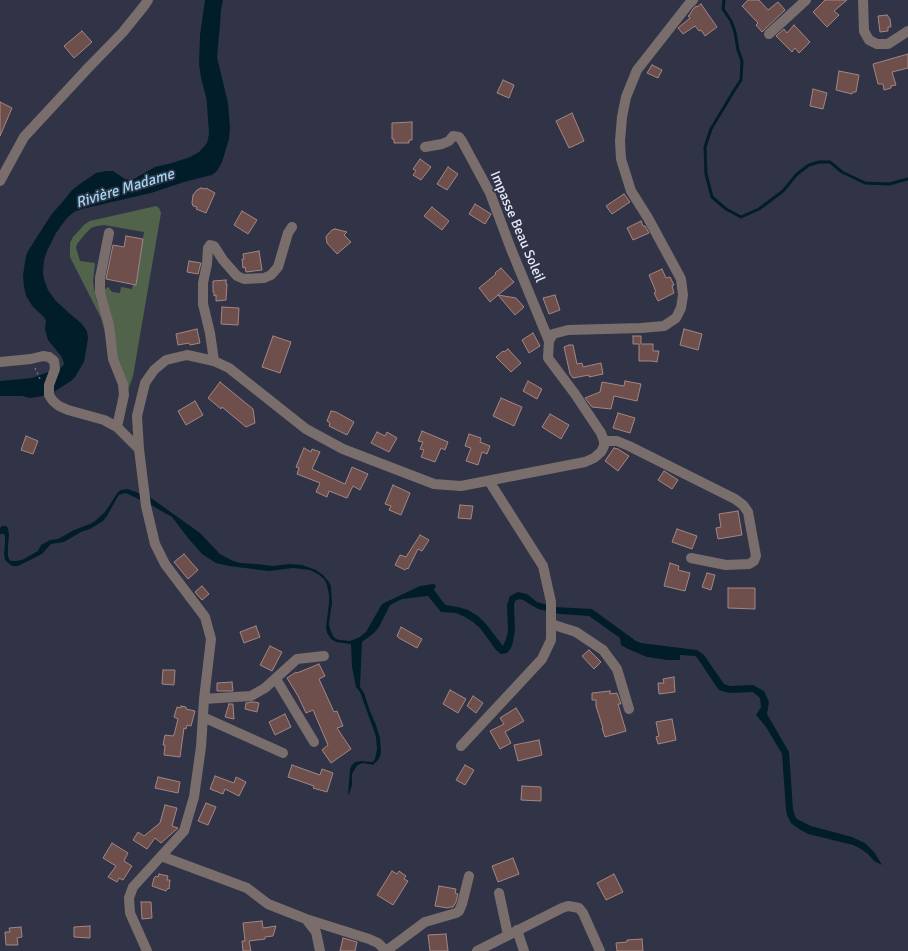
<!DOCTYPE html>
<meta charset="utf-8">
<style>
body{margin:0}
canvas{display:block;background:#313447}
</style>
<canvas width="908" height="951"></canvas>
<script>
const context = document.querySelector('canvas').getContext('2d');
context.lineJoin = 'round';
function fill(path, color) { context.fillStyle = color; context.fill(path, 'evenodd'); }
const poly = rows => new Path2D(rows.map(r => 'M' + r).join(''));
function trace(path, color, width, dash) { context.strokeStyle = color; context.lineWidth = width; context.lineCap = dash ? 'butt' : 'round'; context.setLineDash(dash || []); context.stroke(path); }
function write(font, color, halo, rows, align = 'center') {
  context.font = font + ' Signika,sans-serif'; context.lineWidth = 3.5; context.setLineDash([]); context.textBaseline = 'middle'; context.strokeStyle = halo; context.fillStyle = color; for (const [text, x, y, turn = 0] of rows) {
    context.save(); context.translate(x, y); context.rotate((+turn || 0) * Math.PI / 180); context.textAlign = isNaN(turn) ? turn : align; if (halo) context.strokeText(text, 0, 0); context.fillText(text, 0, 0); context.restore();
  }
}
const green = poly([
 [156,206,159,208,161,213,133,376,128,390,118,366,104,290,108,287,112,292,120,293,121,287,132,289,133,284,136,285,144,232,104,225,97,226,91,228,85,234,77,244,76,248,80,261,95,263,93,282,96,299,104,321,105,333,101,318,70,257,70,243,73,237,85,224,90,221]
]);
const water = poly([
 [205,0,223,0,221,10,220,25,217,57,228,103,230,128,229,139,222,162,217,171,212,175,184,182,151,193,82,209,74,212,67,218,56,233,47,251,44,260,43,272,44,279,48,290,55,300,69,313,81,323,87,331,88,338,84,362,75,377,71,381,49,395,30,398,22,396,0,396,0,381,32,378,62,367,64,364,63,360,61,356,48,340,45,329,46,321,44,317,33,307,26,296,24,287,23,275,26,256,28,251,51,215,65,199,72,190,84,181,96,173,106,171,113,171,125,179,132,180,144,173,155,167,172,163,190,157,199,152,207,143,209,134,207,105,206,97,201,78,199,64,200,35],
 [128,489,151,498,200,533,220,554,233,561,240,563,256,564,273,566,289,564,302,565,316,570,323,575,329,582,331,586,332,603,329,624,330,629,333,636,336,639,340,640,350,641,360,637,366,632,382,604,420,586,433,584,436,585,434,590,443,602,446,605,458,607,468,610,478,616,486,624,503,646,506,639,508,631,507,605,510,596,518,592,527,594,537,602,555,607,592,609,636,641,641,643,697,650,704,655,724,684,730,686,753,685,764,691,769,702,767,714,789,752,793,809,795,816,797,819,811,826,852,837,865,843,875,853,882,865,874,861,868,854,861,849,853,845,808,834,799,829,791,823,787,815,786,810,782,754,766,727,756,715,761,707,760,698,753,692,730,693,725,692,719,690,716,686,698,659,695,656,680,655,680,660,667,660,647,657,628,649,621,645,620,638,589,616,560,614,538,609,523,600,519,599,515,601,514,605,515,629,513,642,511,648,507,653,501,654,496,650,480,628,473,622,465,617,456,613,441,612,428,596,402,599,390,605,379,627,374,633,362,642,360,687,364,693,370,711,376,725,380,738,381,753,379,759,373,765,363,763,358,765,356,767,352,774,352,785,349,794,348,795,350,769,352,765,355,762,361,761,372,762,375,759,377,749,376,737,373,728,360,692,356,687,352,667,351,644,336,642,331,639,327,633,326,627,329,603,329,595,327,585,324,579,318,574,310,570,302,569,293,568,269,571,229,566,216,563,202,554,188,538,172,517,156,508,151,505,128,494,125,493,119,495,117,498,107,516,103,521,90,529,81,532,64,542,51,544,42,554,18,566,12,566,5,560,4,554,5,543,5,536,4,534,0,534,0,528,2,526,6,526,8,528,9,535,8,546,8,556,9,559,11,561,16,561,22,560,38,551,41,545,50,540,58,539,74,530,90,524,95,521,105,512,118,492,121,490]
]);
const stream = poly([
 [724,0,723,9,731,21,735,32,738,50,742,61,741,80,735,89,711,129,705,147,706,174,712,197,726,209,741,217,759,209,783,191,797,174,809,165,819,162,830,162,842,172,865,183,889,184,908,179]
]);
const building = poly([
 [748,0,759,0,768,10,778,2,785,10,762,32,756,25,758,23,742,6,748,0],
 [825,0,847,0,834,11,839,15,827,27,813,12,825,0],
 [701,4,717,27,705,36,701,30,699,31,695,26,683,34,678,28,690,18,688,16,690,15,690,14,693,9,696,6,697,7,701,4],
 [887,15,890,19,891,27,888,27,888,31,880,32,878,16,887,15],
 [794,25,810,42,799,53,795,48,792,52,776,36,784,29,787,33,794,25],
 [82,31,92,42,74,58,64,46,82,31],
 [908,54,908,68,892,72,896,85,891,86,891,88,884,90,883,84,878,84,873,64,908,54],
 [652,65,662,70,658,78,647,73,652,65],
 [839,71,859,75,856,92,853,92,852,94,836,90,839,71],
 [503,80,514,85,509,98,497,93,503,80],
 [813,89,827,93,823,109,810,106,813,89],
 [0,102,12,108,0,136,0,102],
 [572,113,584,141,569,148,556,121,572,113],
 [412,122,412,140,409,140,409,143,394,143,394,139,392,139,392,123,412,122],
 [420,159,431,167,421,180,413,175,416,171,413,169,420,159],
 [448,167,458,174,447,190,437,184,448,167],
 [201,188,205,189,206,188,215,193,206,213,196,209,197,207,193,206,192,203,193,195,197,190,201,188],
 [624,194,630,202,612,214,606,206,624,194],
 [475,204,491,214,485,224,469,214,475,204],
 [432,207,449,221,442,230,424,216,432,207],
 [242,211,257,220,248,234,234,225,242,211],
 [641,221,643,226,645,226,649,233,633,240,627,228,641,221],
 [335,229,347,232,344,235,351,242,337,254,327,243,326,237,328,234,332,230,335,229],
 [126,236,143,239,136,285,106,279,113,245,124,247,126,236],
 [259,251,262,270,246,272,245,267,243,268,242,259,244,259,243,254,259,251],
 [189,261,201,263,198,274,187,272,189,261],
 [501,268,514,282,498,295,516,298,524,307,515,315,498,295,490,302,479,288,496,274,495,273,501,268],
 [662,269,666,278,670,277,674,285,672,286,674,293,658,301,654,293,656,292,649,275,662,269],
 [226,280,226,284,227,284,226,300,216,301,216,295,214,296,214,292,213,292,213,281,226,280],
 [555,295,560,310,549,314,543,298,555,295],
 [222,307,239,308,238,325,221,324,222,307],
 [197,329,200,343,190,345,189,343,178,345,176,334,197,329],
 [684,329,702,334,698,350,680,345,684,329],
 [533,333,540,346,529,353,522,340,533,333],
 [273,336,291,342,280,373,262,367,273,336],
 [633,336,641,336,641,344,653,344,653,351,659,351,657,362,651,361,639,361,639,344,633,344,633,336],
 [569,345,573,345,577,364,582,363,583,367,601,363,603,374,589,377,589,375,573,378,570,374,564,347,569,345],
 [508,349,521,363,511,372,496,357,503,351,504,352,508,349],
 [528,381,542,389,537,399,523,391,528,381],
 [625,381,641,384,637,401,614,396,611,409,592,407,585,398,600,392,602,382,624,386,625,381],
 [220,382,253,409,255,423,246,427,222,407,221,409,208,398,220,382],
 [501,398,522,407,514,426,493,416,501,398],
 [195,401,203,415,186,425,178,411,195,401],
 [331,411,336,412,354,422,347,435,329,426,330,423,327,421,331,411],
 [618,413,635,418,630,433,613,428,618,413],
 [550,414,569,425,561,439,542,427,550,414],
 [422,431,448,442,445,450,441,448,435,462,421,457,424,450,420,449,423,442,418,441,422,431],
 [377,432,385,436,387,432,397,438,389,452,371,443,377,432],
 [469,434,481,438,480,442,490,446,487,454,482,452,478,465,466,461,471,448,465,446,469,434],
 [26,436,38,441,33,454,21,450,26,436],
 [304,448,311,452,312,449,320,452,312,469,345,484,352,467,368,474,360,490,353,486,347,498,329,491,327,497,316,492,320,483,297,474,299,468,296,467,304,448],
 [614,448,618,449,629,456,618,471,605,461,614,448],
 [664,471,678,480,672,489,658,480,664,471],
 [393,485,410,493,401,515,389,510,391,506,385,504,393,485],
 [460,505,473,506,471,519,458,518,460,505],
 [738,511,742,535,718,539,716,528,721,527,719,514,738,511],
 [677,529,697,536,692,549,672,542,677,529],
 [420,535,429,540,422,551,418,549,408,569,407,568,405,570,395,565,400,555,406,557,420,535],
 [184,554,198,570,188,579,174,562,184,554],
 [670,563,679,566,678,570,690,573,685,591,664,586,670,563],
 [707,573,715,575,711,590,702,587,707,573],
 [202,586,209,594,202,600,195,592,202,586],
 [728,588,755,588,755,609,728,608,728,588],
 [256,626,260,637,244,643,240,632,256,626],
 [401,627,422,639,417,648,399,638,397,636,401,627],
 [270,646,282,652,272,671,260,665,270,646],
 [589,650,601,662,594,669,582,656,589,650],
 [319,664,325,676,319,679,334,712,337,711,343,726,337,728,351,749,331,763,322,750,328,745,313,710,306,713,298,696,287,678,296,672,297,673,319,664],
 [163,670,175,670,174,685,162,684,163,670],
 [674,677,675,692,659,694,658,683,664,683,663,679,674,677],
 [232,682,233,691,217,691,217,683,232,682],
 [450,690,466,699,458,713,443,704,450,690],
 [610,691,610,694,617,693,621,704,618,704,626,731,605,737,602,728,603,728,596,706,596,700,592,700,592,693,610,691],
 [473,696,483,703,476,713,467,706,473,696],
 [251,702,254,702,259,703,257,712,245,709,246,703,251,702],
 [229,704,233,704,234,719,225,717,229,704],
 [181,706,186,707,186,709,195,711,191,726,187,725,186,729,184,728,180,757,164,755,165,745,163,745,165,735,173,736,173,735,174,735,178,719,174,717,177,707,181,708,181,706],
 [516,708,524,721,505,732,511,743,500,749,490,731,504,724,500,718,516,708],
 [285,714,291,727,275,735,269,722,285,714],
 [672,719,676,740,658,744,656,737,659,736,656,722,672,719],
 [539,740,542,755,518,761,514,745,539,740],
 [292,765,320,775,322,769,333,773,327,792,313,788,314,786,288,777,292,765],
 [465,765,474,770,465,785,456,780,465,765],
 [215,776,234,783,236,777,246,782,239,796,225,789,223,794,210,789,215,776],
 [158,777,180,782,178,793,155,788,158,777],
 [522,786,541,787,541,801,521,800,522,786],
 [206,803,216,807,208,825,198,821,206,803],
 [165,805,177,808,172,826,178,828,161,843,155,838,147,849,133,840,138,832,144,836,160,823,165,805],
 [112,843,128,853,124,861,132,866,123,880,119,878,117,882,108,877,116,866,103,858,112,843],
 [513,858,519,874,498,882,492,866,513,858],
 [392,871,397,874,399,871,406,876,404,879,408,881,393,905,377,895,392,871],
 [159,874,168,876,167,880,170,880,169,889,168,888,166,891,152,886,154,878,156,876,158,877,159,874],
 [614,874,623,892,606,900,597,883,614,874],
 [439,886,456,889,455,893,458,894,456,902,453,907,450,907,448,908,435,906,439,886],
 [141,902,151,902,152,918,142,919,141,902],
 [262,921,263,928,276,926,273,936,265,937,265,939,249,941,251,951,243,951,242,941,245,941,243,923,262,921],
 [90,926,90,938,74,937,74,927,90,926],
 [21,927,22,937,17,938,18,945,6,945,5,932,10,932,9,928,21,927],
 [446,934,448,951,430,951,428,935,446,934],
 [343,938,357,942,355,951,340,951,343,938],
 [642,939,643,951,617,951,616,943,627,942,627,940,642,939]
]);
const path = poly([
 [35,368,40,379]
]);
const minor = poly([
 [863,0,864,31,869,40,877,44,888,44,908,31],
 [769,34,806,0],
 [425,147,442,144,449,141,453,136,459,137,462,141,490,193,511,249,549,341],
 [0,181,24,137,88,68,123,32,144,6,148,0],
 [109,233,100,278,100,293,109,325,113,359,123,384,124,395,117,427],
 [214,361,210,333,203,304,203,283,207,264,208,248,210,245,214,246,223,260,237,276,244,279,264,278,271,275,278,267,288,233,292,227],
 [0,362,31,359,43,356,49,357,54,361,55,369,49,385,49,395,53,401,59,406,68,410,104,420,117,427,139,449],
 [604,441,617,441,629,446,735,499,743,505,748,512,756,556,754,561,749,564,726,565,691,558],
 [551,624,576,632,603,650,617,669,629,709],
 [276,679,314,742],
 [204,699,251,696,265,688,297,659,324,656],
 [203,717,283,753],
 [461,746,542,659,551,640,551,602,543,566,489,481],
 [161,856,247,888,268,904,306,919,369,939,378,943,386,951],
 [499,893,508,935],
 [306,919,316,932,320,951],
 [517,930,524,951],
 [147,951,130,913,129,898,133,887,184,831,194,797,201,747,204,699,211,639,205,617,165,564,155,544,146,506,139,449,137,416,145,383,154,370,166,360,187,355,214,361,229,368,306,429,343,449,434,484,461,486,585,462,594,458,601,452,604,446,604,441,601,433,575,394,548,358,549,341,553,334,568,330,641,328,664,326,676,318,681,308,683,295,681,279,648,218,631,191,621,159,620,141,622,117,626,97,637,70,688,5,693,0],
 [386,951,425,922,456,913,459,911,462,904,469,876],
 [477,951,562,908,568,906,574,907,579,908,583,913,600,951]
]);
const streetNames = [
 ["Impasse Beau Soleil",517,227,67]
];
const waterNames = [
 ["Rivière Madame",125,189,-17]
];
fill(green, '#52634b');
fill(water, '#011d29');
trace(stream, '#011d29', 3);
fill(building, '#6e4f4c');
trace(building, '#a28683', 1);
trace(path, '#6f7283', 1.5, [2, 3]);
trace(minor, '#7a6e6d', 10);
write('14px', '#e9ebf8', '#313447', streetNames);
write('italic 15px', '#9cd7f4', '#313447', waterNames);
</script>
